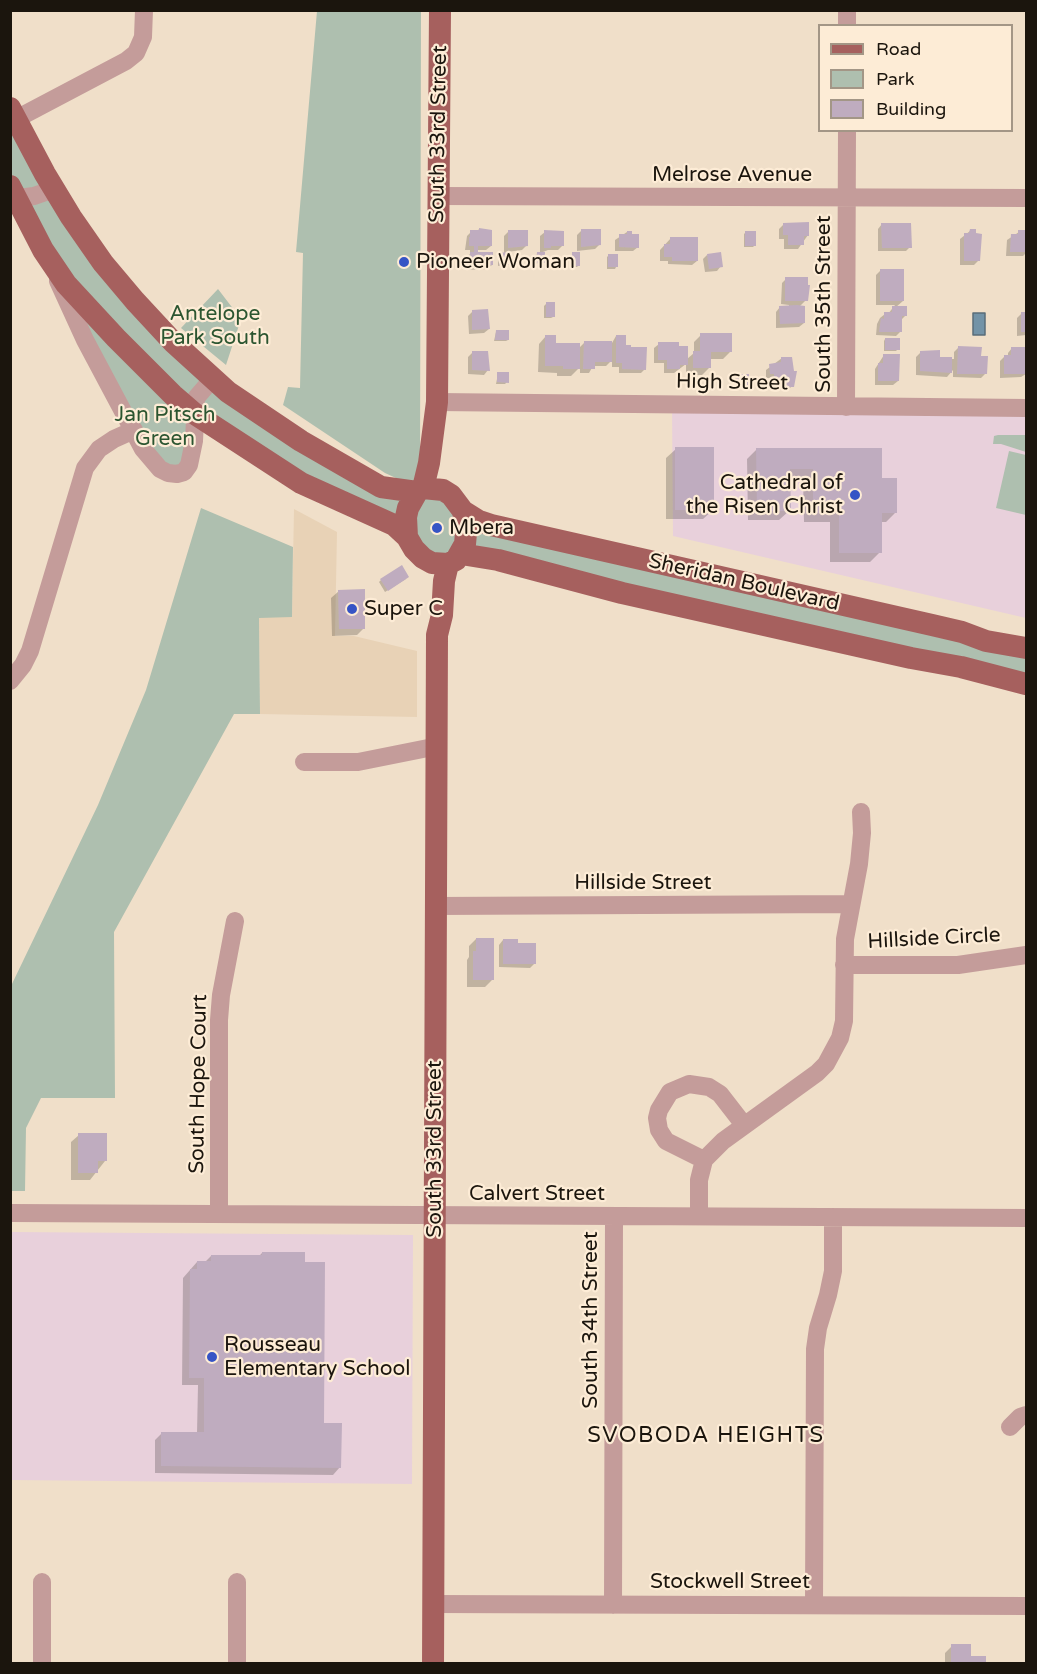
<!DOCTYPE html>
<style>
body{margin:0}
#map{position:relative;width:1037px;height:1674px;overflow:hidden;background:#f0dfc9;font-family:"Varela Round",sans-serif}
canvas{display:block}
.frame{position:absolute;inset:0;border:12px solid #1b150d;pointer-events:none}
.legend{position:absolute;left:818px;top:24px;width:195px;height:108px;box-sizing:border-box;background:#fdecd6;border:2px solid #a39686;margin:0;padding:8px 10px;list-style:none;font-size:18px;color:#1b150d}
.legend li{display:flex;align-items:center;gap:12px;height:30px}
.legend b{width:30px;border:2px solid #a39686}
</style>
<div id="map">
<canvas width="1037" height="1674"></canvas>
<div class="frame"></div>
<ul class="legend">
<li><b style="height:8px;background:#a6605e"></b>Road</li>
<li><b style="height:16px;background:#aebfaf"></b>Park</li>
<li><b style="height:16px;background:#bfacbf"></b>Building</li>
</ul>
</div>
<script>
const context = document.querySelector('canvas').getContext('2d');
context.lineJoin = 'round';
function fill(path, color) { context.fillStyle = color; context.fill(path, 'evenodd'); }
const poly = rows => new Path2D(rows.map(r => 'M' + r).join(''));
function trace(path, color, width, dash) { context.strokeStyle = color; context.lineWidth = width; context.lineCap = dash ? 'butt' : 'round'; context.setLineDash(dash || []); context.stroke(path); }
function write(font, color, halo, rows, align = 'center') {
  context.font = font + ' "Varela Round",sans-serif'; context.lineWidth = 4.5; context.setLineDash([]); context.textBaseline = 'middle'; context.strokeStyle = halo; context.fillStyle = color; for (const [text, x, y, turn = 0] of rows) {
    context.save(); context.translate(x, y); context.rotate((+turn || 0) * Math.PI / 180); context.textAlign = isNaN(turn) ? turn : align; if (halo) context.strokeText(text, 0, 0); context.fillText(text, 0, 0); context.restore();
  }
}
const built = poly([
 [294,509,337,532,335,636,354,636,417,651,417,717,260,714,259,617,292,617]
]);
const education = poly([
 [672,404,1026,408,1026,618,673,536],
 [11,1232,413,1235,412,1484,11,1480]
]);
const green = poly([
 [317,11,421,11,420,467,418,479,407,483,385,473,283,405,288,387,300,388,303,253,296,252],
 [11,108,45,174,173,342,381,487,423,488,463,511,1026,648,1026,684,456,560,414,549,195,414,189,465,160,469,11,186],
 [218,289,241,319,226,365,181,328],
 [998,435,1026,435,1026,452,1001,444,993,444,994,436],
 [1009,451,1026,455,1026,515,996,508],
 [201,508,293,547,292,617,259,618,260,714,234,714,114,932,115,1098,41,1098,26,1128,25,1191,11,1191,11,986,98,805,146,690]
]);
const water = poly([
 [973,313,985,313,985,335,973,335,973,313]
]);
const shadow = poly([
 [784,224,808,235,798,249,784,249,784,239,779,239,779,229],
 [882,224,910,247,906,251,878,251,878,229],
 [479,229,491,246,486,250,476,250,476,253,492,265,487,269,466,270,466,258,470,254,470,250,465,250,467,236,471,232,477,232],
 [582,230,600,244,595,249,577,251,577,235],
 [970,231,978,261,974,265,960,265,960,239],
 [508,232,526,246,522,250,507,252,507,264,498,266,498,256,504,254,504,236],
 [545,232,563,245,558,250,548,250,543,252,543,262,535,264,535,256,540,254,540,236],
 [627,232,638,247,633,251,615,251,615,240],
 [746,232,755,245,753,247,744,247,744,234],
 [1019,232,1026,232,1026,253,1023,256,1006,256,1007,240],
 [671,238,697,261,692,265,668,264,668,261,660,261,660,250],
 [573,254,579,265,577,267,571,267,571,256],
 [609,255,616,267,615,269,607,269,607,257],
 [707,255,721,266,717,271,705,272,703,259],
 [880,271,903,301,896,307,906,315,901,320,901,331,896,336,876,335,877,324,880,318,885,314,888,314,895,305,876,305,876,275],
 [786,279,806,300,799,307,804,323,799,327,776,328,776,312,780,307,789,307,789,305,781,304,782,283],
 [546,304,553,317,551,318,544,318,544,306],
 [473,311,489,329,484,333,469,334,468,316],
 [1022,313,1026,313,1026,335,1017,336,1017,318],
 [496,332,508,340,506,341,494,341],
 [701,335,730,352,723,359,709,359,709,368,702,375,686,375,686,364,674,373,664,373,664,363,654,363,654,348,659,344,678,348,687,359,694,353,694,342],
 [546,336,555,345,579,348,584,343,612,343,616,336,645,369,641,373,619,373,619,367,612,367,612,360,606,366,593,366,589,373,580,373,580,367,571,376,557,376,557,373,538,372,539,344],
 [885,339,898,349,896,351,884,351,884,341],
 [958,348,980,358,986,373,981,378,953,377,953,370,947,377,916,375,916,357,921,352,938,359,954,359,954,352],
 [1012,348,1026,357,1026,374,1021,377,1000,378,1000,361,1004,357,1008,357,1008,353],
 [473,352,488,370,484,375,468,374,468,357],
 [884,355,898,381,893,385,875,385,875,369],
 [782,358,792,386,788,390,770,390,770,378,766,378,766,370],
 [498,374,507,382,505,384,496,384],
 [737,376,747,386,746,388,735,388,735,378],
 [676,449,713,510,703,519,666,519,666,458],
 [757,449,881,480,895,513,886,522,880,522,880,552,870,562,830,562,830,522,804,522,803,478,789,478,789,511,779,520,748,520,747,459],
 [406,579,385,592,379,582,381,580],
 [339,591,364,628,357,635,332,636,331,598],
 [476,939,492,980,485,987,467,987,467,960,469,957,469,946],
 [503,940,517,945,535,963,530,968,499,967,499,945],
 [79,1135,105,1161,90,1180,71,1180,71,1142],
 [262,1253,340,1467,333,1475,155,1473,155,1440,162,1433,197,1433,198,1385,182,1385,183,1278,197,1262,205,1262,211,1256,259,1256],
 [952,1646,969,1657,984,1664,945,1664,945,1653]
]);
const building = poly([
 [809,222,809,236,804,236,804,245,788,245,788,235,783,235,783,223],
 [881,223,911,223,912,248,882,248],
 [479,228,492,230,492,246,478,246,478,252,493,252,493,265,470,266,470,252,474,252,474,246,469,246,469,237,470,237,470,230,479,230],
 [581,229,601,229,601,245,581,247],
 [970,229,976,229,976,233,982,234,980,261,964,261,964,233,969,233],
 [508,230,528,230,528,246,508,248],
 [544,230,564,231,564,246,551,246,551,248,544,248],
 [1018,230,1026,230,1026,252,1010,252,1011,234,1018,234],
 [627,231,632,231,632,234,639,234,639,248,619,247,619,234,627,234],
 [745,231,756,231,756,246,745,246],
 [670,237,698,237,698,261,672,261,672,257,664,257,664,244,670,244],
 [508,252,509,265,499,265,499,253],
 [537,252,545,252,545,263,536,263],
 [572,252,580,252,580,266,572,266],
 [721,252,723,267,709,269,707,254],
 [608,254,618,254,618,267,608,267],
 [880,269,904,269,904,301,880,301],
 [785,277,808,277,808,285,810,285,808,301,785,301],
 [546,302,555,302,555,317,546,317],
 [797,305,805,306,805,323,780,324,779,306],
 [892,306,907,306,907,316,902,316,902,332,879,332,881,318,884,319,884,312,892,312],
 [488,309,490,329,472,330,472,310],
 [1021,312,1026,312,1026,332,1021,332],
 [496,330,509,330,509,340,495,340],
 [700,333,732,333,732,352,711,352,711,368,693,368,693,351,700,351],
 [545,335,556,335,556,343,580,343,580,369,563,369,563,366,545,366],
 [616,335,626,335,626,345,631,345,631,347,647,347,646,370,622,369,622,363,616,363],
 [885,338,900,338,900,350,885,350],
 [584,341,612,341,612,362,595,362,595,369,583,369],
 [658,342,679,342,679,346,688,346,688,365,680,365,680,369,667,369,667,360,658,360],
 [958,346,982,347,981,356,988,356,987,374,957,374],
 [1011,347,1026,347,1026,374,1004,374,1004,355,1011,355],
 [940,350,940,357,952,357,952,373,920,371,920,351],
 [472,351,488,351,490,371,472,370],
 [883,354,900,354,899,381,878,381,878,363,883,363],
 [781,357,792,357,794,371,797,371,794,387,774,387,774,374,770,374,769,364,781,362],
 [497,372,509,372,509,383,497,382],
 [736,374,749,374,749,387,736,387],
 [675,447,714,447,714,510,675,510],
 [756,448,882,448,882,478,897,478,897,513,882,513,882,553,839,553,839,513,813,513,813,469,790,469,791,511,757,511],
 [402,565,409,577,388,591,380,579],
 [365,589,365,629,339,629,338,590],
 [476,938,494,938,494,980,473,980,473,951,476,951],
 [503,939,518,939,518,943,536,943,536,964,503,964],
 [78,1133,107,1133,107,1161,98,1161,98,1173,78,1173],
 [262,1252,305,1252,305,1262,325,1262,324,1423,342,1423,341,1468,161,1466,161,1432,204,1432,204,1378,189,1378,190,1269,197,1269,197,1261,211,1261,211,1255,262,1255],
 [951,1644,971,1644,971,1656,986,1656,986,1664,951,1664]
]);
const minor = poly([
 [847,26,847,10],
 [16,119,126,61,136,53,143,37,144,10],
 [438,196,1026,198],
 [10,199,34,196,54,189],
 [58,281,85,340,143,449,160,469,168,473,177,474,184,472,189,465,194,441,196,398,208,384,217,382],
 [437,402,1026,408],
 [846,407,847,130],
 [10,681,23,665,30,651,85,468,99,449,114,439,134,430],
 [304,762,358,762,438,746],
 [436,906,850,904],
 [844,965,958,965,1026,955],
 [704,1160,666,1141,659,1130,657,1118,659,1110,670,1092,689,1084,709,1087,720,1094,744,1125],
 [10,1213,1026,1218],
 [219,1214,219,1020,221,995,235,921],
 [699,1216,699,1180,704,1160,723,1141,817,1073,826,1064,840,1038,844,1021,845,939,859,864,862,833,861,812],
 [1010,1427,1020,1417,1026,1415],
 [434,1604,1026,1606],
 [613,1605,614,1216],
 [814,1605,815,1349,818,1328,828,1295,833,1271,833,1217],
 [42,1664,42,1582],
 [237,1664,237,1582]
]);
const major = poly([
 [10,108,45,174,71,217,103,263,135,301,173,342,228,392,301,441,381,487,417,492],
 [10,186,43,250,66,284,116,338,173,395,195,414,301,483,394,525,407,537],
 [423,488,429,463,437,402,440,10],
 [423,488,443,490,451,495,463,511,466,533,465,544,456,560,448,564,432,563,423,558,414,549,407,537,406,517,408,508,417,492,423,488],
 [463,511,479,521,491,525,932,625,962,632,986,641,1026,648],
 [461,554,498,560,622,593,911,658,961,667,1026,684],
 [433,1664,437,635,442,615,444,581,448,564]
]);
const markers = [
 [404,262,6,"#3654c5"],
 [855,495,6,"#3654c5"],
 [437,528,6,"#3654c5"],
 [352,609,6,"#3654c5"],
 [212,1357,6,"#3654c5"]
];
const streetNames = [
 ["South 33rd Street",439,134,-89],
 ["Melrose Avenue",732,175],
 ["South 35th Street",824,304,-90],
 ["High Street",732,383,1],
 ["Sheridan Boulevard",744,583,13],
 ["Hillside Street",643,883],
 ["Hillside Circle",934,939,-3],
 ["South Hope Court",199,1084,-89],
 ["South 33rd Street",435,1149,-90],
 ["Calvert Street",537,1194],
 ["South 34th Street",591,1320,-90],
 ["Stockwell Street",730,1582]
];
const poiNames = [
 ["Pioneer Woman",416,262],
 ["Cathedral of",843,483,"right"],
 ["the Risen Christ",843,507,"right"],
 ["Mbera",449,528],
 ["Super C",364,609],
 ["Rousseau",224,1345],
 ["Elementary School",224,1369]
];
const parkNames = [
 ["Antelope",215,314],
 ["Park South",215,338],
 ["Jan Pitsch",165,415],
 ["Green",165,439]
];
const neighbourhoodNames = [
 ["SVOBODA HEIGHTS",706,1436]
];
fill(built, '#e8d2b6');
fill(education, '#e8d0db');
fill(green, '#aebfaf');
fill(water, '#7393a7');
trace(water, '#596d79', 1.5);
fill(shadow, '#0003');
fill(building, '#bfacbf');
trace(minor, '#c49c9a', 18);
trace(major, '#a6605e', 22);
for (const [x, y, r, color] of markers) { const dot = new Path2D(); dot.arc(x, y, r, 0, 2 * Math.PI); context.fillStyle = color; context.fill(dot); trace(dot, '#fdecd6', 2); }
write('21px', '#1b150d', '#fdecd6', streetNames);
write('21px', '#1b150d', '#fdecd6', poiNames, 'left');
write('21px', '#2b5530', '#fdecd6', parkNames);
context.letterSpacing = '1.5px';
write('22px', '#1b150d', '#fdecd6', neighbourhoodNames);
context.letterSpacing = '0px';
</script>
